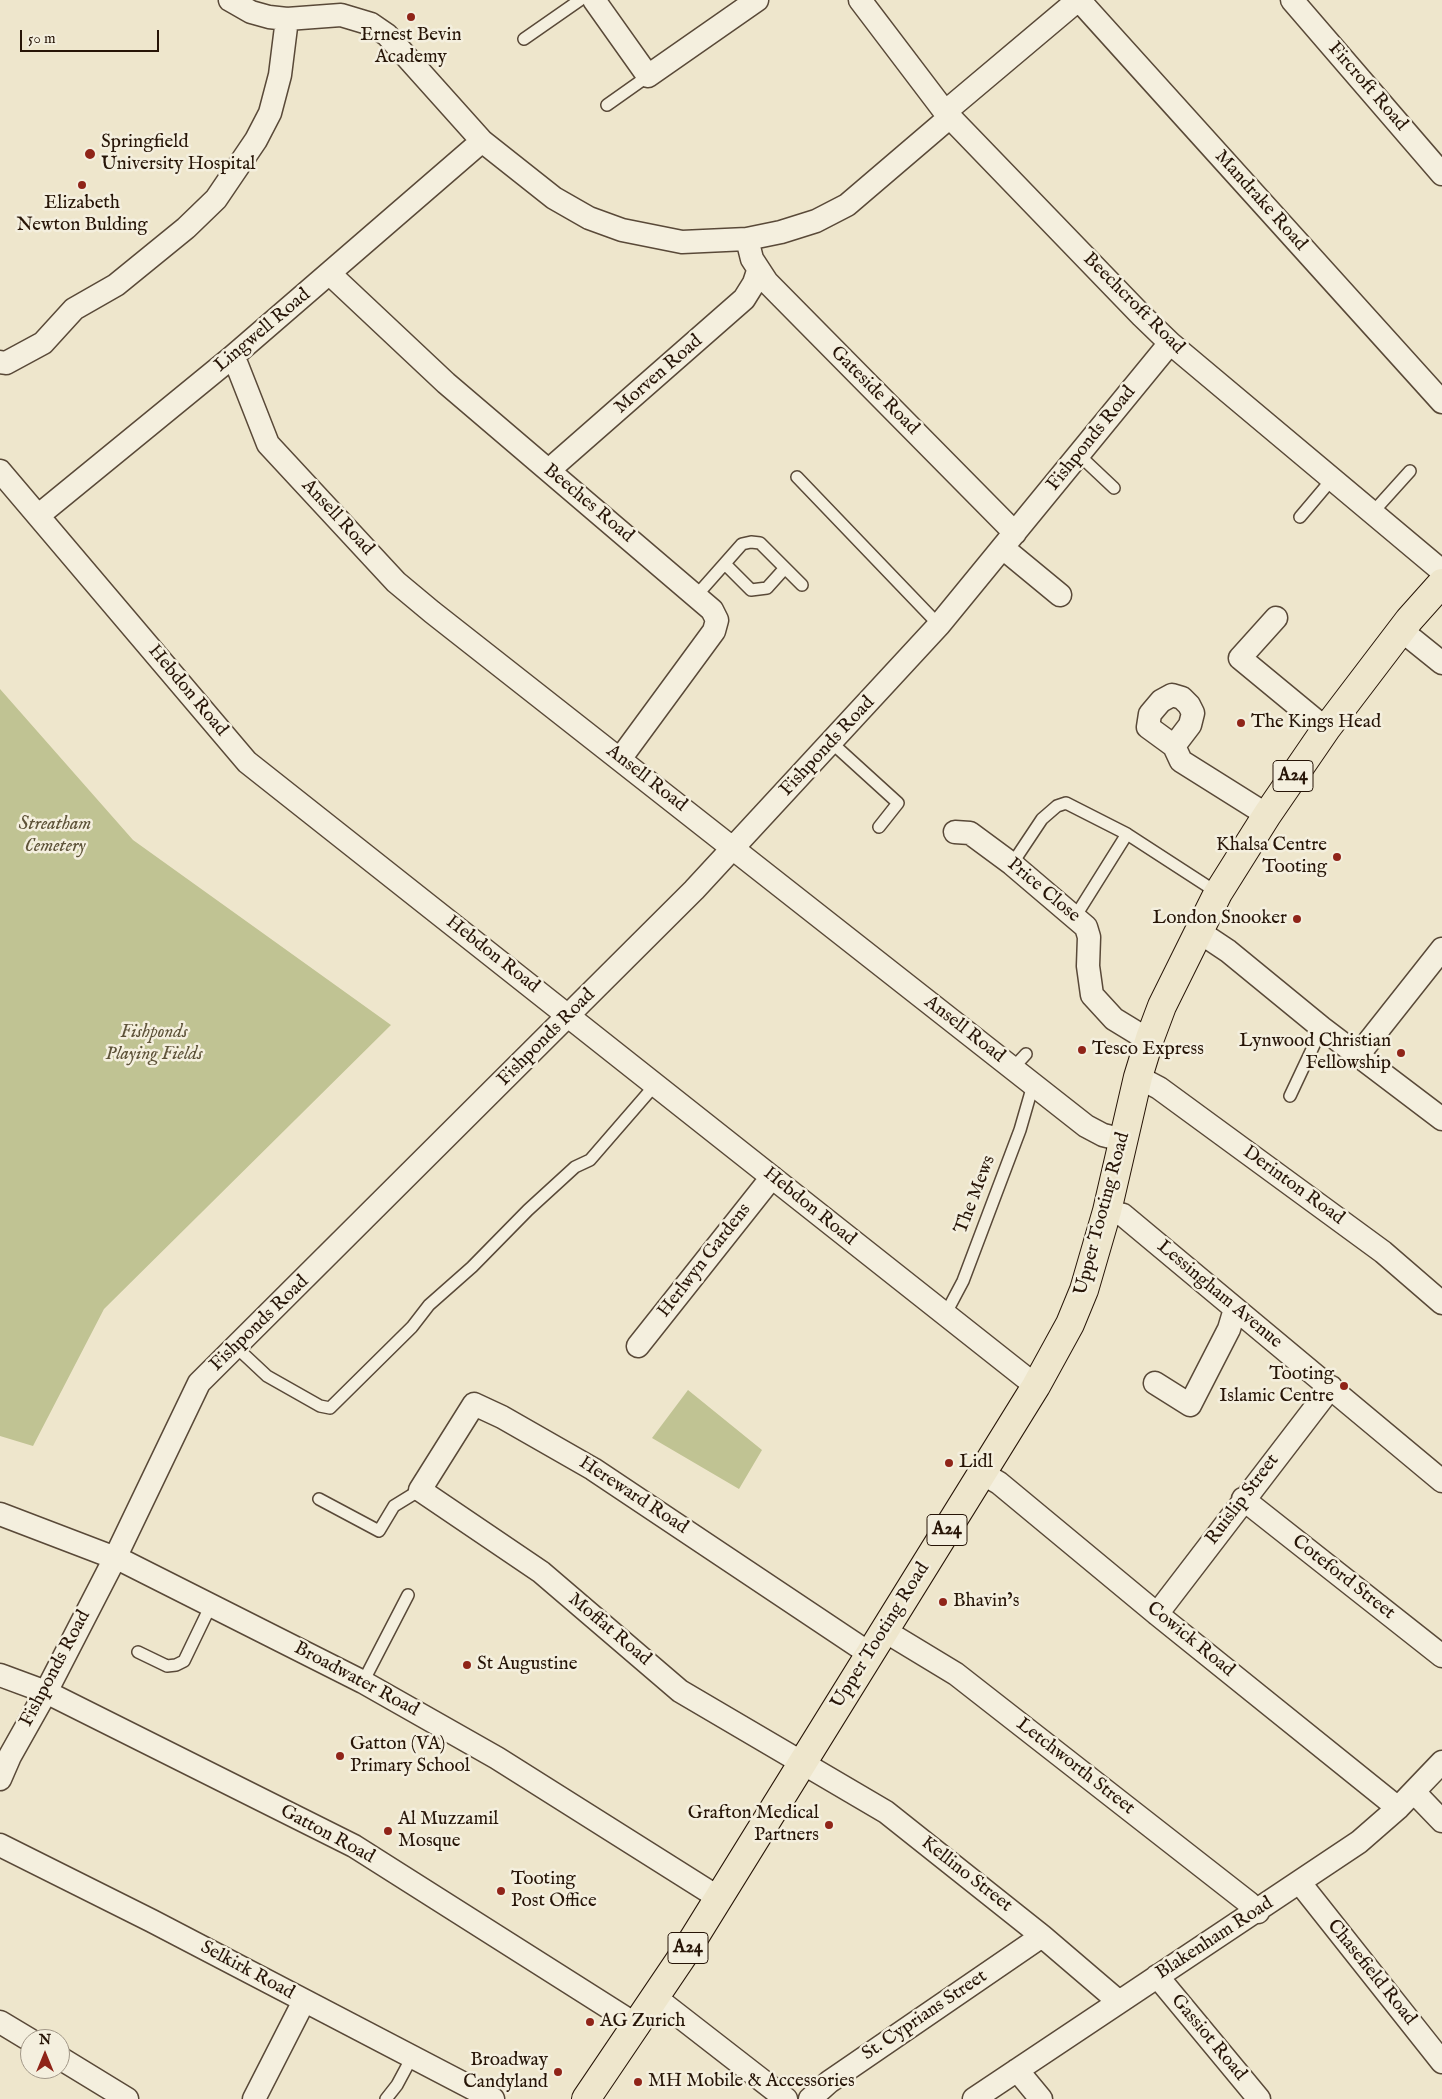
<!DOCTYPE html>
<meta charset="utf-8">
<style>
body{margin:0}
#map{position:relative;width:1442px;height:2099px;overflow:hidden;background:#eee6cc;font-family:"IM FELL English",serif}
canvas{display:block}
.north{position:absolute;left:20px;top:2029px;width:50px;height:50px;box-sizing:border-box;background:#f4efde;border:1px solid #a29888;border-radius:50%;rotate:0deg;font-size:14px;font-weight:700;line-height:20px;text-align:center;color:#271507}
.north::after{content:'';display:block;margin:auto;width:18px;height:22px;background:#8f2418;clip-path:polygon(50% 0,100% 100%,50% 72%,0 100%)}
.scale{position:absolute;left:20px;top:30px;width:139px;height:22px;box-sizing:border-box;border:2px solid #271507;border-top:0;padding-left:6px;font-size:15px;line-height:18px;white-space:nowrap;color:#271507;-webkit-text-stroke:4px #f4efde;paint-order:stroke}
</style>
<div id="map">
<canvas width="1442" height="2099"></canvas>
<div class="north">N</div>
<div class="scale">50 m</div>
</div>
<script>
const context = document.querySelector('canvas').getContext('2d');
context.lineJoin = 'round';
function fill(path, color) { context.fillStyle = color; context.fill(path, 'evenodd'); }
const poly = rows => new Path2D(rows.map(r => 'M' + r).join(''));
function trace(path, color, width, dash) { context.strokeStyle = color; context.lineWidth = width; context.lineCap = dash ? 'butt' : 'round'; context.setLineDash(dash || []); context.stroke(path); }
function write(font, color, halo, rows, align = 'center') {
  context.font = font + ' "IM FELL English",serif'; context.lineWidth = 5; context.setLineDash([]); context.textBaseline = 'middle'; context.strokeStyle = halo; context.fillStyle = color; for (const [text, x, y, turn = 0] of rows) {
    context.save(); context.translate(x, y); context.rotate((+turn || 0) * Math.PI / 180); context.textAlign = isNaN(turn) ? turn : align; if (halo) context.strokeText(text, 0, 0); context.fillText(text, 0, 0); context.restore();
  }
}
const green = poly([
 [0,689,133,840,391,1025,104,1309,33,1446,0,1436],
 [688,1390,762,1450,739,1489,652,1438]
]);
const service = poly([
 [524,39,580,0],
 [607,105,648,76],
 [1079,455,1114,488],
 [797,477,939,625],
 [1373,512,1410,471],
 [1300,517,1333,478],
 [725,564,751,590,767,588,785,568],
 [696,596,742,544,751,542,760,543,802,585],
 [832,743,898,803,879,827],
 [1012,864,1042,819,1057,806,1066,803,1127,834,1218,893],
 [1075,917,1127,834],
 [1013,1068,1026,1054],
 [1290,1096,1322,1028],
 [945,1315,963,1281,1020,1130,1033,1085],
 [236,1347,267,1376,320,1406,330,1408,412,1327,429,1305,472,1267,528,1210,575,1167,590,1160,655,1085],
 [319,1499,379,1531,394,1506,420,1490],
 [138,1652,167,1666,176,1665,184,1661,211,1605],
 [363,1682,408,1595],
 [386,2099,397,2085,412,2057]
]);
const minor = poly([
 [230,0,251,12,269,17,287,19,341,15,371,24,387,35,482,141,554,198,589,218,622,230,682,242,747,239,781,232,816,221,847,205,950,117],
 [594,0,648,76,757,0],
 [860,0,945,112,1142,316,1170,343,1442,571],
 [1079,0,1442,402],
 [1292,0,1442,174],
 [945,112,1078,0],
 [747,239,752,259,767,282,1015,533],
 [330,274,446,383,712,610,717,620,714,631,620,759],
 [231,358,237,365,268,444,396,582,432,612,1086,1126,1103,1135,1123,1140],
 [0,362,6,363,43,343,74,309,116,285,186,228,216,199,256,140,270,113,280,75,287,19],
 [0,471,247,762,1036,1386],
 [550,471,557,463,744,299,754,283,758,271],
 [39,515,231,358,482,141],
 [1003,548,1060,595],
 [1276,618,1240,658,1326,729],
 [1401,630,1442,663],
 [1174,746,1190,725,1193,713,1189,705,1182,698,1172,695,1161,701,1150,714,1148,727,1174,746,1181,761,1267,815],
 [955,832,970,833,1012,864,1086,927,1089,937,1088,966,1092,995,1114,1019,1137,1033,1150,1038],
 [1198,931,1228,951,1322,1028,1442,1119],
 [1359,1054,1442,949],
 [1138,1077,1159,1088,1383,1252,1442,1303],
 [1107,1211,1123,1215,1442,1481],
 [638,1346,772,1177],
 [1155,1383,1190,1405,1229,1329,1235,1309],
 [982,1473,999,1483,1157,1614,1398,1808],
 [1243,1499,1442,1656],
 [0,1514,123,1561,363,1682,497,1758,719,1898],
 [1157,1614,1331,1387],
 [885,1631,956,1674,1249,1903,1258,1912],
 [870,1654,593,1469,502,1417,474,1404,420,1490,541,1572,680,1691,886,1812,1042,1936,1118,2001],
 [0,1675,46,1692,354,1846,638,2026],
 [0,1779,10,1756,46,1692,115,1558,199,1383,694,890,939,625,1170,343],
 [1414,1792,1442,1821],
 [0,1845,152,1921,493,2099],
 [1300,1883,1442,2062],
 [1157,1976,1259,2099],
 [656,1998,786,2099],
 [0,2022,30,2040],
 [60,2058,127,2099],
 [1017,2070,1041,2099],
 [254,2099,304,2001],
 [810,2099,829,2082,1042,1936],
 [974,2099,1359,1842,1398,1808,1442,1762]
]);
const trunk = poly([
 [586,2099,684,1954,1036,1386,1070,1324,1084,1290,1107,1211,1138,1077,1150,1038,1162,1006,1218,893,1267,815,1326,729,1409,620,1442,583]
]);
const markers = [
 [411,17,5,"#8f2418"],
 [90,154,6,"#8f2418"],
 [82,185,5,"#8f2418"],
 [1241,723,5,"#8f2418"],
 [1337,857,5,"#8f2418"],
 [1297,919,5,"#8f2418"],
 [1082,1050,5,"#8f2418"],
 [1401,1053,5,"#8f2418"],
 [1344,1386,5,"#8f2418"],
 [949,1463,5,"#8f2418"],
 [943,1602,5,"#8f2418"],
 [467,1665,5,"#8f2418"],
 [340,1756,5,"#8f2418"],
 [829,1825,5,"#8f2418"],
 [388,1831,5,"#8f2418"],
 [501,1891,5,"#8f2418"],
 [590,2022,5,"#8f2418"],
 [558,2072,5,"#8f2418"],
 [638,2082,5,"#8f2418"]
];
const shields = [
 [1293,776,40],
 [947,1530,40],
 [688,1948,40]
];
const shieldNames = [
 ["A24",1293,776],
 ["A24",947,1530],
 ["A24",688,1948]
];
const poiNames = [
 ["Ernest Bevin",411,36,"center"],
 ["Academy",411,58,"center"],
 ["Springfield",101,143],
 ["University Hospital",101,165],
 ["Elizabeth",82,204,"center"],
 ["Newton Bulding",82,226,"center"],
 ["The Kings Head",1251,723],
 ["Khalsa Centre",1327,846,"right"],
 ["Tooting",1327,868,"right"],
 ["London Snooker",1287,919,"right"],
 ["Lynwood Christian",1391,1042,"right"],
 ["Fellowship",1391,1064,"right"],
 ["Tesco Express",1092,1050],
 ["Tooting",1334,1375,"right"],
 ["Islamic Centre",1334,1397,"right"],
 ["Lidl",959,1463],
 ["Bhavin’s",953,1602],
 ["St Augustine",477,1665],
 ["Gatton (VA)",350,1745],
 ["Primary School",350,1767],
 ["Grafton Medical",819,1814,"right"],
 ["Partners",819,1836,"right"],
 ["Al Muzzamil",398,1820],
 ["Mosque",398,1842],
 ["Tooting",511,1880],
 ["Post Office",511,1902],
 ["AG Zurich",600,2022],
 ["Broadway",548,2061,"right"],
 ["Candyland",548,2083,"right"],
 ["MH Mobile & Accessories",648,2082]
];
const streetNames = [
 ["Fircroft Road",1367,87,49],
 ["Mandrake Road",1260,201,48],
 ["Beechcroft Road",1133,304,45],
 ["Lingwell Road",263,331,-40],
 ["Morven Road",659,375,-41],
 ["Gateside Road",874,391,45],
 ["Fishponds Road",1092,439,-51],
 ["Beeches Road",588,504,40],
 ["Ansell Road",337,518,47],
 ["Hebdon Road",187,691,50],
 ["Fishponds Road",828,747,-47],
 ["Ansell Road",646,779,38],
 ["Price Close",1043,891,40],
 ["Hebdon Road",492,955,38],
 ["Ansell Road",964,1030,38],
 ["Fishponds Road",547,1038,-45],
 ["Derinton Road",1293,1186,36],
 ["The Mews",976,1195,-69],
 ["Hebdon Road",809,1207,39],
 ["Upper Tooting Road",1103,1214,-75],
 ["Herlwyn Gardens",705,1261,-52],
 ["Lessingham Avenue",1219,1295,40],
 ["Fishponds Road",260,1324,-44],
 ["Hereward Road",633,1496,33],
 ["Ruislip Street",1243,1500,-53],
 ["Coteford Street",1343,1578,38],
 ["Moffat Road",609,1630,40],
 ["Upper Tooting Road",881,1636,-58],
 ["Cowick Road",1190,1640,39],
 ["Fishponds Road",56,1669,-62],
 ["Broadwater Road",356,1680,28],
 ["Letchworth Street",1075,1767,38],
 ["Gatton Road",327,1835,28],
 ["Kellino Street",966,1875,38],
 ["Blakenham Road",1215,1939,-33],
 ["Selkirk Road",247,1971,28],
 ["Chasefield Road",1371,1973,51],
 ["St. Cyprians Street",925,2016,-34],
 ["Gassiot Road",1208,2038,50]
];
const parkNames = [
 ["Streatham",55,825],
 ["Cemetery",55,847],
 ["Fishponds",154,1033],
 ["Playing Fields",154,1055]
];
fill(green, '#c0c393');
trace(service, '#594938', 14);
trace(minor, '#594938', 25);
trace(trunk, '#271507', 30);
trace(service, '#f4efde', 11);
trace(minor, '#f4efde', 22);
trace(trunk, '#eee6cc', 28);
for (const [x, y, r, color] of markers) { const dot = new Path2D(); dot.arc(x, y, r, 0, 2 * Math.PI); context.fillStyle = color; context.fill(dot); trace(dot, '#f4efde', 2); }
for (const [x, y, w] of shields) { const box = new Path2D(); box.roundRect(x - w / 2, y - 15.5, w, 31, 4); context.fillStyle = '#f4efde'; context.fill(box); trace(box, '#271507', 1); }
write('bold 18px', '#271507', null, shieldNames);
write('19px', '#271507', '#f4efde', poiNames, 'left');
write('19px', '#271507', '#f4efde', streetNames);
write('italic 19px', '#5d5238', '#f4efde', parkNames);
</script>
